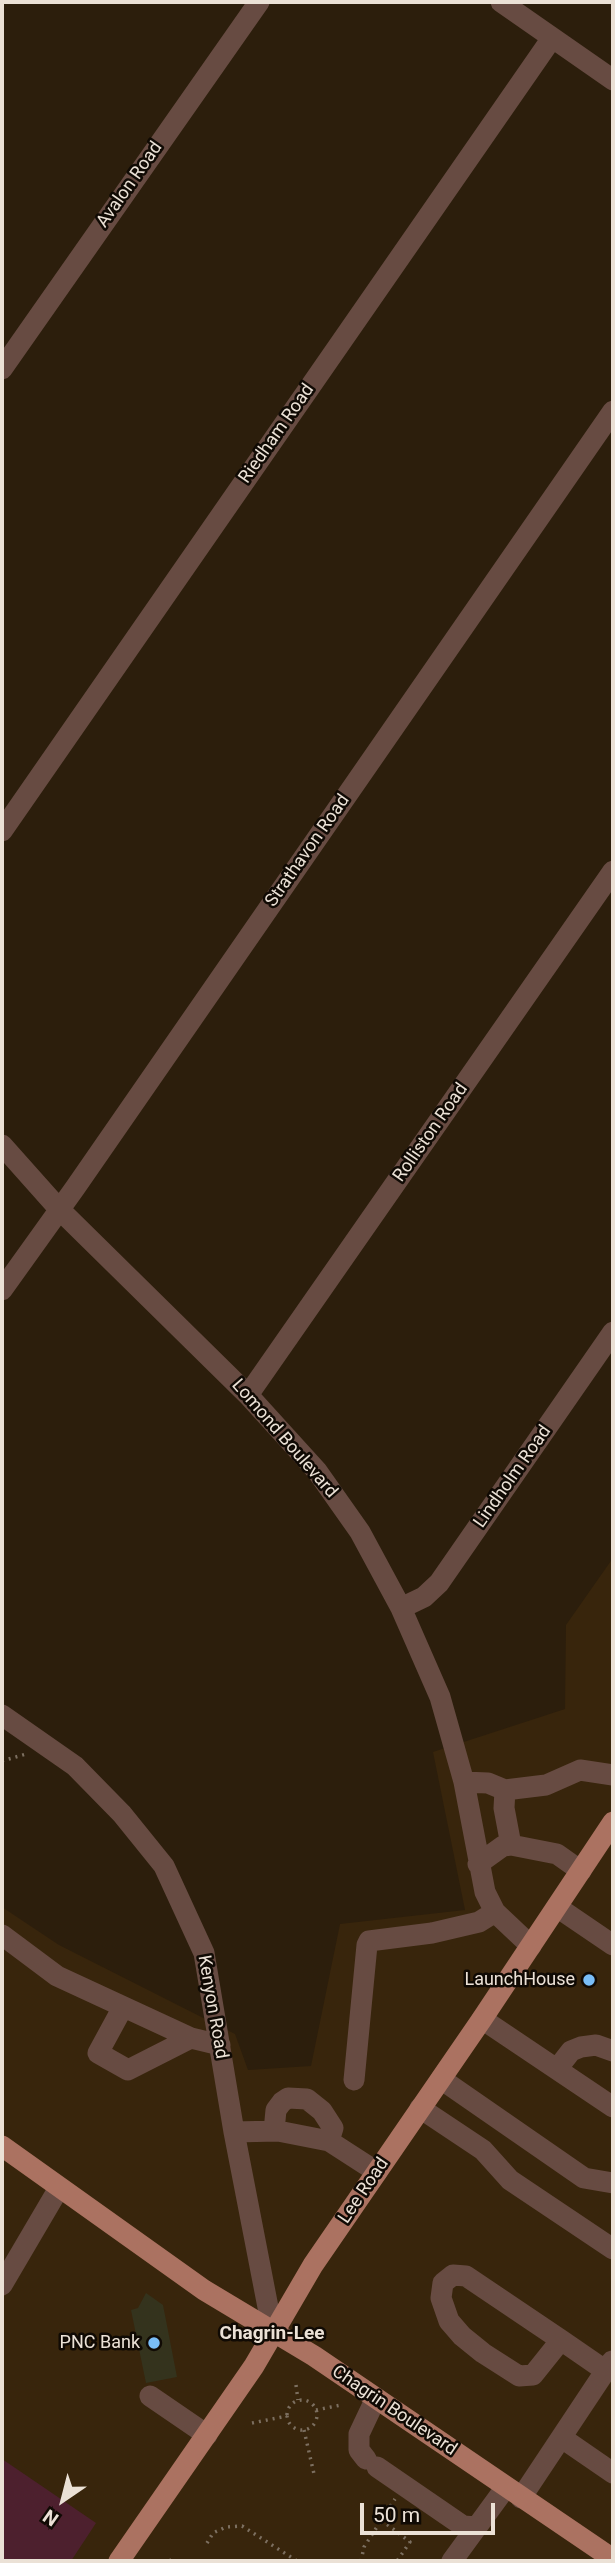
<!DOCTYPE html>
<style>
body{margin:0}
#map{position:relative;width:615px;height:2563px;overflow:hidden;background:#2c1e0c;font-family:Roboto,sans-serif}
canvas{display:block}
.frame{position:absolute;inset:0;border:4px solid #ebe1d6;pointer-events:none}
.north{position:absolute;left:28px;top:2465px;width:70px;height:70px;-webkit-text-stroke:5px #100a04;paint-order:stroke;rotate:215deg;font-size:19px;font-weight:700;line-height:28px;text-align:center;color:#ebe1d6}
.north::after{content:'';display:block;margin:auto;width:24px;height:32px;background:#ebe1d6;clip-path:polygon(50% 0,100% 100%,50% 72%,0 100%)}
.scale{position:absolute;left:360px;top:2503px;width:135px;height:32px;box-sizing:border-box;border:4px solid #ebe1d6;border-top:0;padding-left:9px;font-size:21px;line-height:24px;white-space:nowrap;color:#ebe1d6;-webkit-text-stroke:5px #100a04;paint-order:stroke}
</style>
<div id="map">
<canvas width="615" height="2563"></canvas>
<div class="frame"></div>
<div class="north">N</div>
<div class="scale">50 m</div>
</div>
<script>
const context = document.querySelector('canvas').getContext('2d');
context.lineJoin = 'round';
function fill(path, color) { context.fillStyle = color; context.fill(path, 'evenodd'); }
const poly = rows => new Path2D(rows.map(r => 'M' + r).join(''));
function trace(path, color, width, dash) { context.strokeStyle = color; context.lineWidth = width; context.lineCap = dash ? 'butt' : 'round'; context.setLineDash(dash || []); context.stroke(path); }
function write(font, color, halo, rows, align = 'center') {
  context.font = font + ' Roboto,sans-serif'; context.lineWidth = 5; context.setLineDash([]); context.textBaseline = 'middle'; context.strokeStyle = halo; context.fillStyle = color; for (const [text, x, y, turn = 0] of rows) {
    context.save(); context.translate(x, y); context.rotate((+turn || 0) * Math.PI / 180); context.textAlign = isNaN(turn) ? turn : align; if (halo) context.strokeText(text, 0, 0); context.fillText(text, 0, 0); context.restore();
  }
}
const built = poly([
 [613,1558,613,2561,2,2561,2,1907,59,1945,235,2034,248,2070,311,2066,340,1924,465,1910,433,1752,565,1709,566,1625]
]);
const green = poly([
 [2,2459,96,2523,71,2561,2,2561]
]);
const building = poly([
 [146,2293,163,2305,177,2377,146,2383,131,2310,138,2308]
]);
const path = poly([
 [2,1761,26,1754],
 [296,2385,298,2400],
 '287 2415a15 15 0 1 1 30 0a15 15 0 1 1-30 0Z',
 [316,2410,341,2405],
 [252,2423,287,2416],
 [304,2430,314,2474],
 [376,2516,410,2542,397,2561],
 [207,2543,213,2533,226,2527,242,2526,297,2561],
 [169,2559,170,2561],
 [361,2561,364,2547,395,2499]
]);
const minor = poly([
 [501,2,613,80],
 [2,369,259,2],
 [2,831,552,38],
 [2,1145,59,1209,248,1395,317,1471,360,1532,401,1608,440,1697,464,1782,485,1892,495,1912,531,1946],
 [2,1290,75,1188,613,411],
 [248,1395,613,871],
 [401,1608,424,1597,439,1583,613,1332],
 [2,1715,75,1766,122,1814,164,1866,204,1953,234,2132,273,2333],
 [464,1782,488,1783,505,1790],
 [511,1845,504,1808,505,1790,546,1785,580,1770,613,1775],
 [478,1864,503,1846,511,1845,557,1854,581,1871],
 [557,1907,613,1945],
 [2,1935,57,1976,191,2038,220,2045],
 [123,2007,98,2053,128,2070,191,2038],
 [482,2019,613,2107],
 [557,2069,571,2051,581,2047,596,2045,613,2051],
 [441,2079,584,2178,613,2183],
 [354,2080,367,1945,369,1941,432,1933,479,1922,495,1912],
 [420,2108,483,2150,510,2180,613,2249],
 [274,2131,276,2110,282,2102,288,2098,307,2099,322,2111,333,2128,329,2141],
 [234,2132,278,2131,329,2141,377,2172],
 [2,2285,59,2188],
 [561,2340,533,2375,519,2376,483,2353,462,2336,449,2321,441,2298,443,2283,453,2275,466,2276,561,2340,606,2371],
 [150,2396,207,2435],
 [562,2438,613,2473],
 [366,2459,359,2450,359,2434,376,2398],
 [377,2467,463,2526,477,2527],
 [521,2498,612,2361],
 [452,2561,506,2487]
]);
const major = poly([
 [2,2146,204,2290,314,2356,613,2559],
 [119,2561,254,2366,313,2265,482,2019,613,1822]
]);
const markers = [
 [589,1980,7,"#7abef8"],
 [154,2343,7,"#7abef8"]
];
const streetNames = [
 ["Avalon Road",130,185,-55],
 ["Riedham Road",277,434,-55],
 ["Strathavon Road",308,851,-55],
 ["Rolliston Road",431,1133,-55],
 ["Lomond Boulevard",284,1439,49],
 ["Lindholm Road",513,1477,-55],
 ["Kenyon Road",212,2007,80],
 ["Lee Road",364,2191,-56],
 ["Chagrin Boulevard",394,2411,34]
];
const poiNames = [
 ["LaunchHouse",575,1980],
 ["PNC Bank",140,2343]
];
const neighbourhoodNames = [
 ["Chagrin-Lee",272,2334]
];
fill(built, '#38250c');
fill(green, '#4d202e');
fill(building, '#34331d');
trace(path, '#7c6f60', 3.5, [2, 5]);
trace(minor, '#674b42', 21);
trace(major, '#ab7261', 21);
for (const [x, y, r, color] of markers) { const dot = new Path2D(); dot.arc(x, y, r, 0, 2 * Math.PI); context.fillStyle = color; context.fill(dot); trace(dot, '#100a04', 2.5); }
write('18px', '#ebe1d6', '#100a04', streetNames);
write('18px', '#ebe1d6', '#100a04', poiNames, 'right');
write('bold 19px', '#ebe1d6', '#100a04', neighbourhoodNames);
</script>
